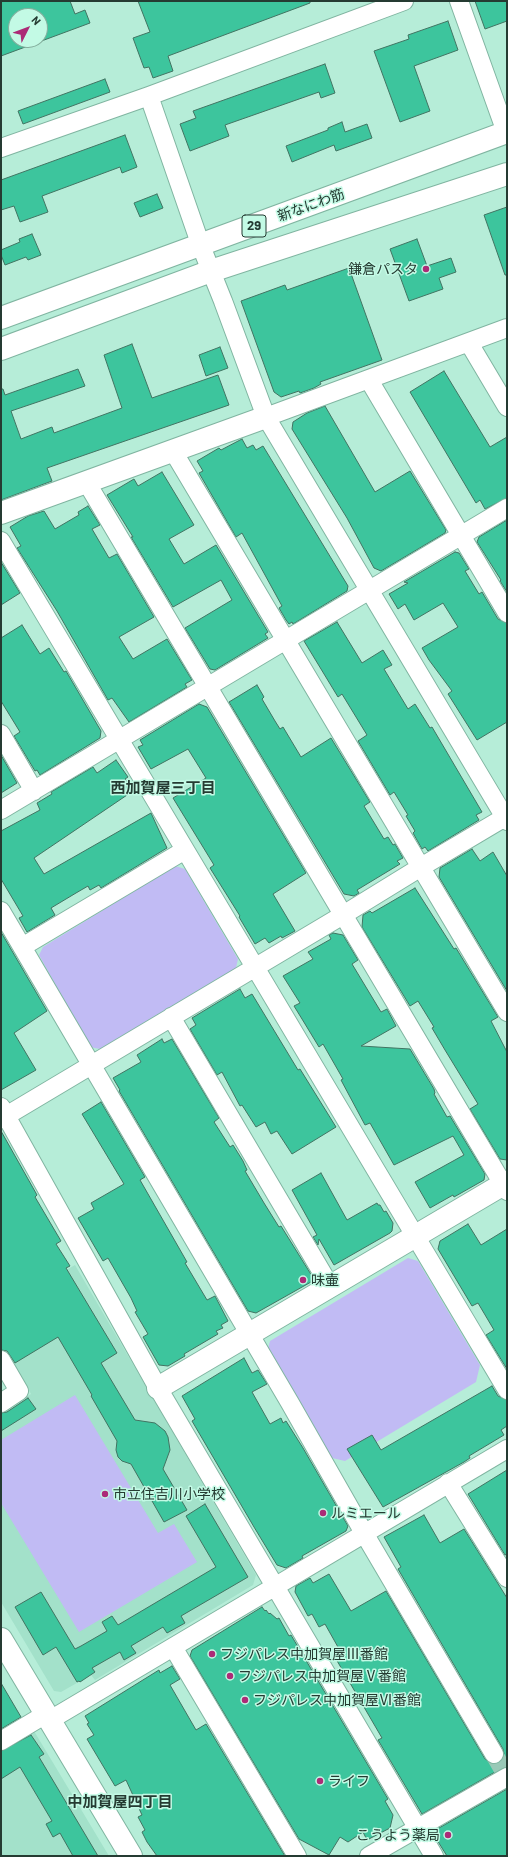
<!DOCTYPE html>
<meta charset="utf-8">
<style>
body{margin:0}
#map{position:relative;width:508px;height:1857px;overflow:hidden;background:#b6edd8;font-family:Barlow,sans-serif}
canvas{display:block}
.frame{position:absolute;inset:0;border:2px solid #253b32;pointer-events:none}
.north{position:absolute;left:8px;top:8px;width:40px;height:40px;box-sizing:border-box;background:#c3fae5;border:1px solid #84ae9d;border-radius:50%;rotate:48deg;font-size:11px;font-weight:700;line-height:16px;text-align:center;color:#253b32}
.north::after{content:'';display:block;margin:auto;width:14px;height:18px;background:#ac2b77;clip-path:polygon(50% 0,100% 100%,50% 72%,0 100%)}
</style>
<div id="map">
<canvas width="508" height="1857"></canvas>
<div class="frame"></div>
<div class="north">N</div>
</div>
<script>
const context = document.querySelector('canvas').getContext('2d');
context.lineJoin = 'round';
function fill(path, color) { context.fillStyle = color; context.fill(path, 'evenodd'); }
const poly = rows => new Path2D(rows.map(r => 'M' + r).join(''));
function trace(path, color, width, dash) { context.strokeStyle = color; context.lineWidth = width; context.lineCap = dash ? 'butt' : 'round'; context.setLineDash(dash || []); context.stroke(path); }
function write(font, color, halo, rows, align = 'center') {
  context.font = font + ' Barlow,"Noto Sans JP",sans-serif'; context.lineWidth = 3; context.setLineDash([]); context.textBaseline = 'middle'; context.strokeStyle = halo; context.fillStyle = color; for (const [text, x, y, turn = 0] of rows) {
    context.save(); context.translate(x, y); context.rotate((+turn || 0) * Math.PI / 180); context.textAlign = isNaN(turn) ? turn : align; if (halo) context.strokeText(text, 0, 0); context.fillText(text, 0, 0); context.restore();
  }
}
const built = poly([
 [75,1265,256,1575,253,1585,95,1680,91,1675,61,1692,54,1691,1,1602,1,1412,31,1394,1,1341,1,1307],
 [34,1731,109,1856,1,1856,1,1750]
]);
const green = poly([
 [175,866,185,869,238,959,236,968,100,1049,90,1047,39,955,43,947],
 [408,1258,418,1261,480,1365,476,1382,345,1461,332,1458,268,1349,270,1341],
 [75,1395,158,1533,174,1524,197,1562,79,1632,1,1503,1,1440]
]);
const building = poly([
 [1,1,70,1,75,14,85,10,90,23,1,56,1,1],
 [16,16,40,16,40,40,16,40,16,16],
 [138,1,310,1,310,3,168,56,173,71,153,78,149,67,144,68,133,38,150,32,138,1],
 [475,1,507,1,507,21,485,29,475,1],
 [448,21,458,50,414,66,430,111,400,122,374,51,409,39,408,35,448,21],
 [325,64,335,93,321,98,319,92,225,125,229,136,190,151,180,124,196,118,193,111,325,64],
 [105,79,110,92,23,124,18,111,105,79],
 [342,122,345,132,367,124,372,138,336,151,334,145,292,162,286,146,328,130,328,128,342,122],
 [125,135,137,167,122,173,120,167,42,196,48,212,20,222,14,206,1,210,1,180,125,135],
 [157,194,163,208,140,217,134,203,157,194],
 [507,207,507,275,505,275,484,215,507,207],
 [32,234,41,255,28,260,26,257,5,265,1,255,1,250,20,242,19,239,32,234],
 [417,239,427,266,451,258,456,272,439,278,443,289,409,301,390,249,417,239],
 [349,268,382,360,320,382,321,384,314,388,300,393,299,391,281,397,274,392,241,301,285,285,287,290,349,268],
 [132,344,152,398,218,375,229,405,47,468,52,481,1,500,1,389,3,389,5,395,78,369,85,386,11,411,21,439,52,427,54,433,122,408,104,355,132,344],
 [220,347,228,368,206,376,199,355,220,347],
 [444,371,490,447,507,437,507,498,485,509,480,500,476,503,410,392,444,371],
 [325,406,375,492,410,471,446,530,445,533,381,571,374,568,347,518,292,429,293,422,307,413,325,406],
 [242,439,247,448,253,445,256,450,263,446,348,586,347,591,293,624,292,622,289,624,286,620,279,608,282,606,242,533,236,537,199,473,203,471,197,461,219,448,221,450,242,439],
 [162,472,194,525,169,539,184,564,216,545,268,632,265,634,268,638,215,670,210,669,185,628,232,600,221,580,173,607,131,537,133,537,107,495,134,479,138,486,162,472],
 [88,506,100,525,92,529,109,558,117,554,154,617,119,637,133,659,167,639,192,680,185,684,187,687,129,722,112,698,108,700,57,611,17,548,21,546,10,527,28,516,44,511,55,529,79,515,78,512,88,506],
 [507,520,507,592,500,581,501,580,477,542,479,537,507,520],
 [455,552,459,553,469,569,465,571,479,594,482,592,498,619,507,623,507,722,477,740,448,694,452,691,429,660,422,648,458,627,443,603,414,620,405,604,398,609,389,594,408,583,404,582,455,552],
 [1,562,20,593,1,605,1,562],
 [337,622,362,663,383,650,392,665,384,669,408,709,415,704,430,728,432,727,482,812,476,815,479,820,428,851,425,847,422,849,413,833,415,831,406,816,408,815,394,792,390,795,358,741,367,735,342,694,338,697,304,641,337,622],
 [22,625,40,654,49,648,64,672,66,671,101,731,100,738,40,775,37,770,35,771,14,736,20,732,1,701,1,638,22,625],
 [257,685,264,697,262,699,275,721,280,729,283,727,301,757,331,738,370,802,364,806,384,839,388,837,393,845,395,844,403,858,397,861,400,864,357,890,359,893,354,896,344,894,229,702,257,685],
 [199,704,207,707,306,873,273,894,295,931,282,938,281,936,269,943,265,938,255,944,239,917,240,916,210,868,214,865,173,798,206,778,188,749,151,769,138,747,143,745,140,740,199,704],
 [1,755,17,783,1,793,1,755],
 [116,760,128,777,125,779,133,791,34,858,44,874,151,813,167,848,101,888,99,885,90,890,88,886,76,893,51,908,55,915,27,932,19,918,23,916,1,879,1,831,40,810,37,803,52,794,51,792,93,767,97,773,116,760],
 [472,849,480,861,493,852,507,876,507,991,439,877,440,868,472,849],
 [415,888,454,949,456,948,498,1017,491,1021,507,1052,507,1160,500,1159,470,1109,478,1104,445,1050,432,1028,434,1027,418,1001,410,1006,362,927,363,915,370,911,372,913,415,888],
 [1,932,47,1011,14,1033,36,1070,1,1090,1,932],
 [333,933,343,935,358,960,352,964,381,1012,387,1009,396,1026,361,1046,410,1049,434,1089,435,1093,434,1094,447,1117,450,1116,485,1174,484,1180,454,1197,453,1195,430,1208,415,1182,464,1155,453,1136,394,1165,370,1123,365,1125,341,1080,343,1079,323,1044,319,1047,302,1019,294,1006,300,1003,283,976,313,959,308,952,331,939,329,935,333,933],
 [240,989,245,998,252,994,298,1070,300,1069,336,1127,292,1154,277,1131,271,1134,265,1122,256,1127,242,1105,240,1106,222,1072,217,1075,190,1029,196,1025,192,1018,240,989],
 [162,1039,164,1043,172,1039,219,1118,214,1122,230,1147,233,1145,243,1161,247,1170,245,1171,264,1203,279,1227,281,1226,312,1276,311,1282,256,1313,248,1311,119,1091,120,1090,113,1078,141,1062,137,1055,162,1039],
 [101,1102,145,1177,140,1180,187,1262,185,1263,207,1300,215,1296,228,1321,221,1325,223,1328,216,1331,218,1334,184,1354,185,1356,168,1366,159,1365,143,1337,148,1334,135,1312,137,1311,131,1298,108,1258,103,1261,78,1218,94,1209,91,1203,124,1184,82,1114,101,1102],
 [1,1131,37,1195,35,1197,61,1241,56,1244,70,1266,66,1268,117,1353,101,1363,135,1420,155,1423,165,1431,168,1437,170,1450,163,1469,187,1510,164,1522,131,1464,122,1461,118,1457,116,1450,117,1441,91,1396,92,1395,58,1337,15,1363,7,1351,1,1350,1,1131],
 [321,1173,347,1220,377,1203,378,1205,380,1205,384,1212,386,1211,393,1223,392,1231,390,1233,334,1265,319,1239,318,1245,313,1237,317,1235,292,1190,321,1173],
 [468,1224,481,1245,507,1229,507,1369,486,1335,494,1330,478,1303,472,1306,438,1249,440,1241,468,1224],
 [244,1358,252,1373,258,1370,267,1384,252,1392,270,1424,281,1418,283,1423,286,1421,303,1448,348,1526,346,1531,302,1556,303,1558,286,1568,277,1565,254,1527,192,1421,195,1419,182,1396,244,1358],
 [492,1386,498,1396,507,1400,507,1426,501,1430,504,1435,469,1456,470,1458,464,1462,383,1507,347,1449,372,1435,381,1450,492,1386],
 [28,1398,36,1409,1,1431,1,1413,7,1412,28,1398],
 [507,1470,507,1554,505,1555,468,1494,507,1470],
 [205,1504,248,1577,181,1616,185,1623,167,1633,163,1627,131,1646,136,1653,124,1660,120,1652,92,1668,95,1672,80,1682,79,1681,77,1682,56,1647,43,1655,15,1607,41,1592,75,1649,81,1646,107,1631,102,1622,112,1616,118,1625,216,1567,186,1516,205,1504],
 [424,1515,440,1543,464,1529,507,1598,507,1767,502,1768,422,1814,378,1740,382,1738,336,1659,343,1656,325,1624,319,1627,312,1614,308,1616,295,1592,296,1586,310,1578,313,1583,329,1574,351,1611,386,1591,485,1759,494,1764,500,1763,504,1754,503,1749,398,1569,401,1567,384,1537,424,1515],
 [262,1607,265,1611,266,1610,269,1614,270,1613,277,1619,279,1618,289,1636,291,1635,388,1799,385,1801,393,1815,390,1828,367,1840,363,1832,348,1842,340,1837,329,1855,299,1839,190,1656,192,1650,262,1607],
 [172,1666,180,1679,170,1685,196,1730,206,1724,285,1856,157,1856,147,1842,142,1832,145,1830,138,1817,142,1815,126,1780,115,1786,87,1739,94,1735,87,1724,89,1723,85,1716,159,1670,160,1673,172,1666],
 [1,1683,21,1717,1,1729,1,1683],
 [31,1735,44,1754,39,1757,98,1856,73,1856,60,1833,53,1837,46,1824,52,1821,20,1767,1,1779,1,1751,31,1735],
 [507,1789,507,1856,447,1856,432,1832,507,1789]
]);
const streetTunnel = poly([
 [494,1754,507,1777]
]);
const street = poly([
 [459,1,507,135],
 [149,96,201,246,223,301,266,417,507,821],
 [1,148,149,96,404,1],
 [469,343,507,407],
 [369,380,507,613],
 [266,417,507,328],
 [173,451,507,1012],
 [87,483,507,1191],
 [1,541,507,1390],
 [1,734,34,791],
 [1,810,507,508],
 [1,911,290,1403,364,1533,494,1754],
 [22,947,185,850],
 [171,1017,330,1286],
 [1,1107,158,1388,434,1856],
 [1,1119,343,915,421,867,507,816],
 [1,1360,19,1391,1,1403],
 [448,1483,507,1578],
 [173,1647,297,1856],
 [50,1720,507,1449],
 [1,1741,46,1714],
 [369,1856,507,1777]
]);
const secondary = poly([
 [1,513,266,417],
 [158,1388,507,1182],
 [1,1639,131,1856]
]);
const primary = poly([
 [1,318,507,132],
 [1,349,211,271,507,174]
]);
const markers = [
 [426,269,4,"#ac2b77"],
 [303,1280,4,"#ac2b77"],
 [105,1494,4,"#ac2b77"],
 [323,1513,4,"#ac2b77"],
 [212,1654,4,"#ac2b77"],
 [230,1676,4,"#ac2b77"],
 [245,1700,4,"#ac2b77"],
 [320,1781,4,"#ac2b77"],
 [448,1835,4,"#ac2b77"]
];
const shields = [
 [254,226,24]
];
const shieldNames = [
 ["29",254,226]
];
const streetNames = [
 ["新なにわ筋",311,205,-20]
];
const poiNames = [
 ["鎌倉パスタ",418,269,"right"],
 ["味壷",311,1280],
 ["市立住吉川小学校",113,1494],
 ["ルミエール",331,1513],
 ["フジパレス中加賀屋Ⅲ番館",220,1654],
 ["フジパレス中加賀屋Ⅴ番館",238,1676],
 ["フジパレス中加賀屋Ⅵ番館",253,1700],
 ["ライフ",328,1781],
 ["こうよう薬局",440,1835,"right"]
];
const neighbourhoodNames = [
 ["西加賀屋三丁目",163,788],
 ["中加賀屋四丁目",120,1802]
];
fill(built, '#a3e1ca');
fill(green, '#c1bbf4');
fill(building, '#3dc59d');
trace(building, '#417462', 1);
trace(streetTunnel, '#99c9b7', 18, [18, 9]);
trace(street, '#80b5a1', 20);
trace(secondary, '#80b5a1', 24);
trace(primary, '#80b5a1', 24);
trace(street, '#fff', 18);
trace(secondary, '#fff', 22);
trace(primary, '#fff', 22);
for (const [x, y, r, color] of markers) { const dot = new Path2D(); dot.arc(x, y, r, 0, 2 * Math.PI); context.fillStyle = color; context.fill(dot); trace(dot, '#c3fae5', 1.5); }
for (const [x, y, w] of shields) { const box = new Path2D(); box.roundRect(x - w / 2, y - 11, w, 22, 3); context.fillStyle = '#c3fae5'; context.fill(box); trace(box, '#253b32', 1); }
write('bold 13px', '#253b32', null, shieldNames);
write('14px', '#253b32', '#c3fae5', streetNames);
write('14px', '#253b32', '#c3fae5', poiNames, 'left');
write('bold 15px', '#253b32', '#c3fae5', neighbourhoodNames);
</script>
